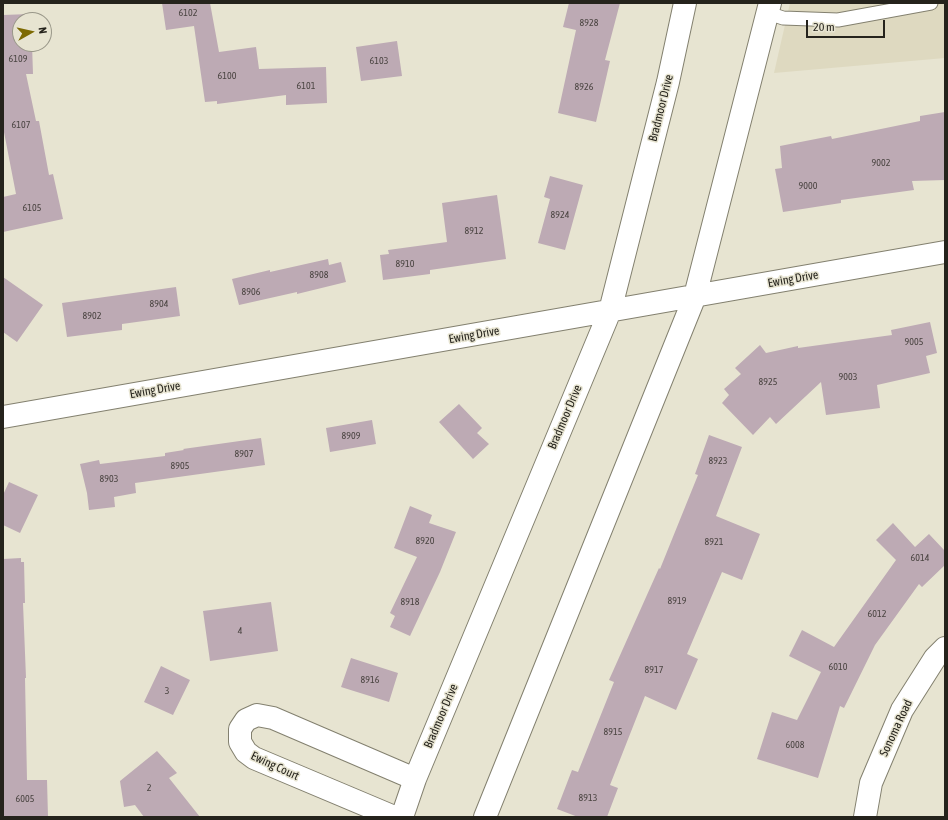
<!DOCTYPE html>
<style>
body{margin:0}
#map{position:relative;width:948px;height:820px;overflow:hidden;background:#e7e4d1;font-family:"Asap Condensed",sans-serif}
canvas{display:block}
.frame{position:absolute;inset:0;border:4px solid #25231c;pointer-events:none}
.north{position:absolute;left:12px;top:12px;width:40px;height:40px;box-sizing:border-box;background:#e7e4d1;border:1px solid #999789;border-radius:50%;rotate:82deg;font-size:11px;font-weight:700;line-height:16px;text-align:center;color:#25231c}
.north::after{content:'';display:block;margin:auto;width:14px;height:18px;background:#7d6a03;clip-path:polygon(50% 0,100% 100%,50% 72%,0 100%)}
.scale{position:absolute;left:806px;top:20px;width:79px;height:18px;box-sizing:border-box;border:2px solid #25231c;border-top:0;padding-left:5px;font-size:12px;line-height:14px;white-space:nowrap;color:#25231c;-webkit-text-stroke:3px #e7e4d1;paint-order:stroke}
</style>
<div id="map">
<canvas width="948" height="820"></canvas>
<div class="frame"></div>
<div class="north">N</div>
<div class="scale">20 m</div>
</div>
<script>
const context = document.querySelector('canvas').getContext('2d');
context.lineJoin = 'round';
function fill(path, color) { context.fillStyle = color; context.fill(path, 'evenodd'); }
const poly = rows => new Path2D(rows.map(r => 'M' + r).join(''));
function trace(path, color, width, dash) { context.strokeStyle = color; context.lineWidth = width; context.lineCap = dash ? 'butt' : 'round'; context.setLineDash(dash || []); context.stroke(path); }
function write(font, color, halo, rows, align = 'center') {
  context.font = font + ' "Asap Condensed",sans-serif'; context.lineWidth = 3; context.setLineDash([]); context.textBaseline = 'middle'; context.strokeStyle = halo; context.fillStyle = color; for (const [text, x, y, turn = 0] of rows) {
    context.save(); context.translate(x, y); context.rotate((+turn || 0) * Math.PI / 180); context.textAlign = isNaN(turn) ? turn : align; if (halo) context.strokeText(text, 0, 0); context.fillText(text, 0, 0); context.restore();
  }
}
const built = poly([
 [790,3,945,3,945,58,774,73]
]);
const building = poly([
 [162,3,210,3,219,52,256,47,259,69,326,67,327,103,286,105,286,95,217,104,217,101,205,102,194,26,166,30],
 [569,3,620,3,605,60,610,61,596,122,558,113,576,30,563,27],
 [30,14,30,20,20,20,20,44,32,44,33,74,26,74,36,121,39,121,49,175,53,174,63,219,3,232,3,197,16,194,3,127,3,15],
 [397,41,402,76,361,81,356,47],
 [945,112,945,180,912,181,914,190,841,200,841,203,783,212,775,169,782,168,780,146,831,136,832,139,920,121,920,116],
 [550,176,583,185,565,250,538,243,550,199,544,197],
 [497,195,506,259,430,270,430,274,383,280,380,255,389,254,388,250,447,242,442,203],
 [328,259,329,265,341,262,346,282,297,294,297,292,239,305,232,279,270,270,270,272],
 [3,277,43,305,17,342,3,332],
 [176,287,180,316,122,324,122,330,67,337,62,303],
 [930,322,937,353,926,356,930,373,877,385,880,408,826,415,821,382,776,424,770,417,753,435,722,403,729,395,724,389,741,374,735,368,760,345,766,353,798,346,798,348,892,335,891,330],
 [459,404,482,428,477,433,489,444,473,459,439,422],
 [372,420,376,444,330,452,326,428],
 [709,435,742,447,716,516,760,534,742,580,722,572,687,654,698,659,676,710,645,696,610,785,618,788,607,817,578,817,557,809,572,770,578,772,614,682,609,680,659,568,660,569,698,475,695,474],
 [261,438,265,465,135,483,136,493,114,497,115,507,89,510,87,493,80,464,99,460,100,464,165,456,165,453,184,450,183,449],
 [9,482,38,495,20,533,3,525,3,495],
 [410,506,432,515,429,523,456,532,440,572,410,636,390,627,395,616,390,613,417,557,394,548],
 [893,523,915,547,929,534,945,551,945,565,922,587,919,584,875,645,844,708,840,706,818,778,757,759,772,712,797,720,821,672,789,656,802,630,834,647,896,560,876,540],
 [21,558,21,562,24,562,25,603,23,603,26,678,25,678,27,780,47,780,48,817,3,817,3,559],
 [271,602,278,651,210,661,203,611],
 [351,658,398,673,389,702,341,687],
 [161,666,190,680,173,715,144,702],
 [157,751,177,773,169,778,200,817,144,817,135,805,124,807,120,781]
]);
const lane = poly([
 [768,13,783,18,838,20,931,3]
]);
const street = poly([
 [3,417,945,252],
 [394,817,254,758,246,752,240,742,240,729,246,720,257,715,273,718,415,779],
 [402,817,415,779,610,311,668,82,685,3],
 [485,817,695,296,770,3],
 [865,817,871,783,902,710,935,658,945,648]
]);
const numberNames = [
 ["6102",188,13],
 ["8928",589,23],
 ["6109",18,59],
 ["6103",379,61],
 ["6100",227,76],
 ["6101",306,86],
 ["8926",584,87],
 ["6107",21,125],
 ["9002",881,163],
 ["9000",808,186],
 ["6105",32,208],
 ["8924",560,215],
 ["8912",474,231],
 ["8910",405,264],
 ["8908",319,275],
 ["8906",251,292],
 ["8904",159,304],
 ["8902",92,316],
 ["9005",914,342],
 ["9003",848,377],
 ["8925",768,382],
 ["8909",351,436],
 ["8907",244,454],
 ["8923",718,461],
 ["8905",180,466],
 ["8903",109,479],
 ["8920",425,541],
 ["8921",714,542],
 ["6014",920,558],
 ["8919",677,601],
 ["8918",410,602],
 ["6012",877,614],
 ["4",240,631],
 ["6010",838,667],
 ["8917",654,670],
 ["8916",370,680],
 ["3",167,691],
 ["8915",613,732],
 ["6008",795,745],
 ["2",149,788],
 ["8913",588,798],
 ["6005",25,799]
];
const streetNames = [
 ["Bradmoor Drive",661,108,-76],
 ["Ewing Drive",793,279,-10],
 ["Ewing Drive",474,335,-10],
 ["Ewing Drive",155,390,-10],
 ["Bradmoor Drive",565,417,-67],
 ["Bradmoor Drive",441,716,-67],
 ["Sonoma Road",896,728,-65],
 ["Ewing Court",275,766,25]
];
fill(built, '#ded9c0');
fill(building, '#bdaab4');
trace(lane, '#83806f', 15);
trace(street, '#83806f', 24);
trace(lane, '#fff', 13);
trace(street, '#fff', 22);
write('10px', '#4b4542', null, numberNames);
write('12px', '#25231c', '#e7e4d1', streetNames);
</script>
